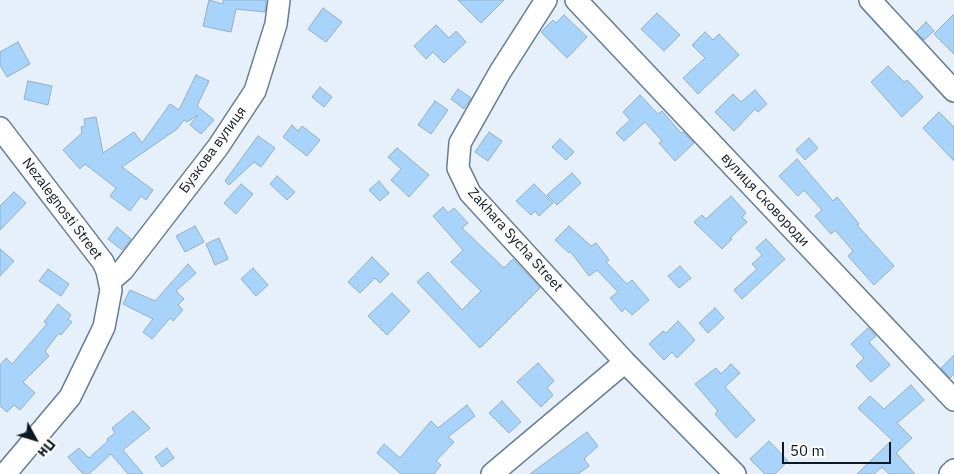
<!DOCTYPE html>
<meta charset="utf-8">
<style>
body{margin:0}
#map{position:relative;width:954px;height:474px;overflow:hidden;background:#e5f0fa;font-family:"IBM Plex Sans",sans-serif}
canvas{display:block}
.north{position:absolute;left:10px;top:414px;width:50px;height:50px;-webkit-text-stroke:4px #fcfcfc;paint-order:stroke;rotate:129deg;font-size:14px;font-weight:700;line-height:20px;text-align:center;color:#0e1821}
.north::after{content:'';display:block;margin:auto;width:18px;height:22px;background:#0e1821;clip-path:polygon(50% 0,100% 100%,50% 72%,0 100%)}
.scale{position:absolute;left:782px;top:442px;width:109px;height:22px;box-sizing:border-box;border:2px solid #0e1821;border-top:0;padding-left:6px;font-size:15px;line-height:18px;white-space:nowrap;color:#0e1821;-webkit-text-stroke:4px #fcfcfc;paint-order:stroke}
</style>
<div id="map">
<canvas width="954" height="474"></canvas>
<div class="north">Пн</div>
<div class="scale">50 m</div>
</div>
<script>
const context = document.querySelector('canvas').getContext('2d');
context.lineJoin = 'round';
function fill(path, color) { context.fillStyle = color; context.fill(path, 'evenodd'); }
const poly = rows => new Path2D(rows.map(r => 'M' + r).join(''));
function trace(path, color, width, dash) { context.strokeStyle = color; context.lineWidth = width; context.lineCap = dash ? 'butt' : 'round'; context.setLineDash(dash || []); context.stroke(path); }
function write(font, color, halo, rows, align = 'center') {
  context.font = font + ' "IBM Plex Sans",sans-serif'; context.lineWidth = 4.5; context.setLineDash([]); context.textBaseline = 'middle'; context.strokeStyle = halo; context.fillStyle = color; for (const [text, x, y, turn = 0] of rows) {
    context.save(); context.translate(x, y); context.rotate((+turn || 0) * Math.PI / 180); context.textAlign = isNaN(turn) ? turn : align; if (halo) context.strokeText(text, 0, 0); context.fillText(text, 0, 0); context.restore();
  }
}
const building = poly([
 [209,0,223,4,223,0,266,0,265,12,236,9,231,32,203,26,209,0],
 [458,0,504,0,481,23,458,0],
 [323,8,342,22,326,42,308,29,323,8],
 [657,13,680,35,664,51,641,29,657,13],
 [954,14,954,54,934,34,954,14],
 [564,15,587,37,567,58,541,32,553,20,556,23,564,15],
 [926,22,934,31,924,40,916,32,926,22],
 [436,25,449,38,456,31,466,42,444,63,433,52,426,59,414,46,436,25],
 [705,32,713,40,719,34,739,55,698,94,683,78,705,58,692,45,705,32],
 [18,42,30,64,7,77,0,65,0,52,18,42],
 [888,66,904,82,907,80,923,97,902,117,871,82,888,66],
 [196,75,209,81,197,106,214,120,201,134,190,125,198,115,187,122,184,120,177,129,122,167,153,190,146,200,141,196,130,211,110,196,116,188,85,164,80,169,63,150,82,133,81,127,85,126,84,119,96,117,103,153,134,132,142,143,170,104,179,110,196,75],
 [28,81,52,86,48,105,24,99,28,81],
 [320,87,332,97,324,107,312,97,320,87],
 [458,89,471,98,464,109,451,99,458,89],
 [755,90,767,104,758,112,755,109,734,131,715,112,733,94,741,102,755,90],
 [640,95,658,114,662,111,681,133,683,132,694,143,675,161,659,143,662,141,645,122,624,141,616,133,630,120,623,112,640,95],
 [435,101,448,110,431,134,418,125,435,101],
 [939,112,954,127,954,161,923,128,939,112],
 [292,125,298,131,302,126,320,140,307,156,283,137,292,125],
 [489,132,502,141,488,161,475,152,489,132],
 [258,136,275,148,261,167,254,162,229,185,225,181,258,136],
 [809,138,818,148,805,160,796,150,809,138],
 [560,139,574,152,566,160,552,147,560,139],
 [397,148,429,175,409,197,391,180,401,169,388,157,397,148],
 [797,159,833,201,837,197,859,224,857,225,894,266,874,285,848,256,853,251,835,230,831,234,815,216,822,210,804,190,798,196,779,176,797,159],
 [572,173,581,183,557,205,547,195,572,173],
 [277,176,295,192,287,200,270,184,277,176],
 [379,181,389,193,380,201,369,190,379,181],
 [241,184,253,194,236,214,224,203,241,184],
 [534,184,553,203,539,216,535,211,531,215,516,201,534,184],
 [14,192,26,203,0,230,0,206,14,192],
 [731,196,746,213,742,217,747,222,730,238,732,239,722,249,694,222,702,215,706,219,731,196],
 [443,207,448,213,454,208,468,223,462,228,504,268,513,259,540,288,480,348,417,282,428,272,462,310,481,291,451,262,463,250,433,216,443,207],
 [195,226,204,242,185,252,176,236,195,226],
 [569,226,591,246,596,243,609,260,606,262,627,284,632,280,649,300,632,315,625,308,622,312,610,298,618,292,597,270,589,276,570,251,569,253,555,240,569,226],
 [117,227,131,239,122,250,108,239,117,227],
 [219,238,228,259,215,265,206,244,219,238],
 [766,239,785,259,742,299,734,290,757,269,752,264,762,255,756,248,766,239],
 [0,249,14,261,0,276,0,249],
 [372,257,389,274,380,283,375,278,360,293,348,282,372,257],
 [188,264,196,273,176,291,184,299,178,305,183,310,173,321,170,318,152,339,143,332,153,319,123,304,130,290,155,301,188,264],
 [680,266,691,278,679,288,668,276,680,266],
 [253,268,268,285,256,296,241,279,253,268],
 [48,269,69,284,61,296,39,281,48,269],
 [392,293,410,311,387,335,368,316,392,293],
 [58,304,71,315,68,319,72,322,61,335,59,333,45,351,49,356,23,382,35,393,20,410,14,405,7,412,0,406,0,365,6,358,12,364,47,324,44,322,58,304],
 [715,308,724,318,708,333,699,323,715,308],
 [678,321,695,340,677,358,672,352,664,360,649,344,663,331,666,333,678,321],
 [868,328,876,336,869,342,890,365,871,382,856,366,864,358,851,344,868,328],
 [954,355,954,374,950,378,941,368,954,355],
 [538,363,554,381,547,388,553,395,541,407,517,382,538,363],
 [731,364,740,373,725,387,755,420,736,438,715,414,718,411,695,384,716,368,721,374,731,364],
 [911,385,924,400,897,423,912,438,896,453,915,474,889,474,882,467,874,474,857,474,892,440,858,408,870,396,884,409,911,385],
 [502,401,521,422,509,433,489,413,502,401],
 [467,405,475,416,448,437,454,442,436,461,441,465,434,474,401,474,377,453,384,444,400,458,431,421,438,428,467,405],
 [133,411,150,428,123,450,143,474,128,474,111,454,89,474,83,474,68,457,79,448,89,458,108,441,107,439,115,433,112,428,133,411],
 [587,432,598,446,584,459,589,466,578,474,530,474,587,432],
 [769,441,788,461,775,474,765,474,750,459,769,441],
 [167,448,174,458,162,467,155,457,167,448]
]);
const minor = poly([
 [546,0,500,72,460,143,458,168,470,193,625,362,735,474],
 [576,0,954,400],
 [870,0,954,91],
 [0,128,103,262,107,271,111,290,104,327,70,397,5,474],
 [110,281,123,270,218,147,255,91,276,24,279,0],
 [492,474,625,362],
 [950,474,954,470]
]);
const streetNames = [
 ["Бузкова вулиця",213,150,-54],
 ["вулиця Сковороди",765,200,47],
 ["Nezalegnosti Street",62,209,53],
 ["Zakhara Sycha Street",515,240,48]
];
fill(building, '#a8d4fb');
trace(building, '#94aec6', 1);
trace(minor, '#657e95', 24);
trace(minor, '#fff', 21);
write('14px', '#0e1821', '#fcfcfc', streetNames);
</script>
